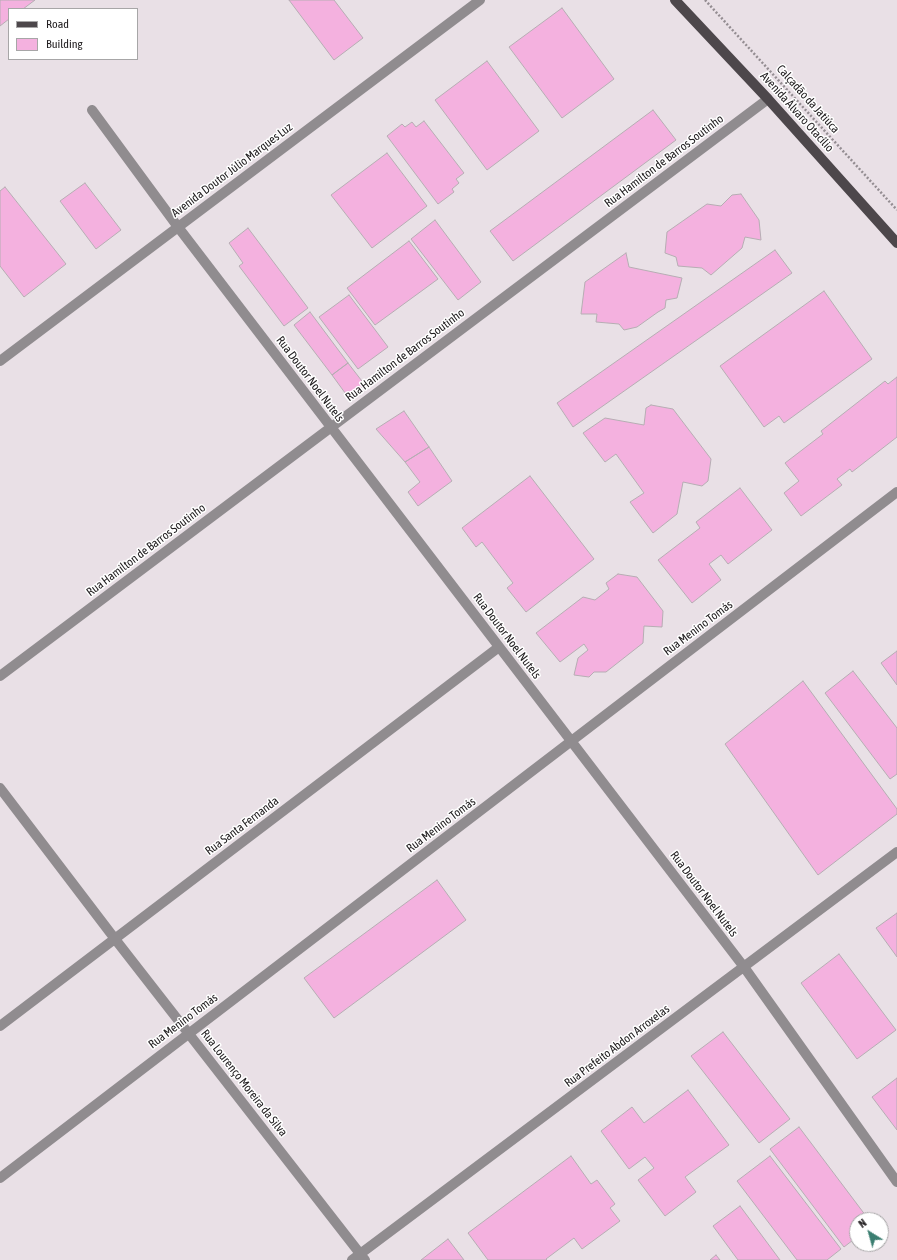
<!DOCTYPE html>
<meta charset="utf-8">
<style>
body{margin:0}
#map{position:relative;width:897px;height:1260px;overflow:hidden;background:#e9e0e6;font-family:"Asap Condensed",sans-serif}
canvas{display:block}
.legend{position:absolute;left:8px;top:8px;width:130px;height:52px;box-sizing:border-box;background:#fff;border:1px solid #a7a6a7;margin:0;padding:5px 7px;list-style:none;font-size:12px;color:#232022}
.legend li{display:flex;align-items:center;gap:8px;height:20px}
.legend b{width:20px;border:1px solid #a7a6a7}
.north{position:absolute;left:849px;top:1212px;width:40px;height:40px;box-sizing:border-box;background:#fff;border:1px solid #a7a6a7;border-radius:50%;rotate:323deg;font-size:11px;font-weight:700;line-height:16px;text-align:center;color:#232022}
.north::after{content:'';display:block;margin:auto;width:14px;height:18px;background:#3b7e71;clip-path:polygon(50% 0,100% 100%,50% 72%,0 100%)}
</style>
<div id="map">
<canvas width="897" height="1260"></canvas>
<ul class="legend">
<li><b style="height:5px;background:#4d474b"></b>Road</li>
<li><b style="height:11px;background:#f4b1df"></b>Building</li>
</ul>
<div class="north">N</div>
</div>
<script>
const context = document.querySelector('canvas').getContext('2d');
context.lineJoin = 'round';
function fill(path, color) { context.fillStyle = color; context.fill(path, 'evenodd'); }
const poly = rows => new Path2D(rows.map(r => 'M' + r).join(''));
function trace(path, color, width, dash) { context.strokeStyle = color; context.lineWidth = width; context.lineCap = dash ? 'butt' : 'round'; context.setLineDash(dash || []); context.stroke(path); }
function write(font, color, halo, rows, align = 'center') {
  context.font = font + ' "Asap Condensed",sans-serif'; context.lineWidth = 3; context.setLineDash([]); context.textBaseline = 'middle'; context.strokeStyle = halo; context.fillStyle = color; for (const [text, x, y, turn = 0] of rows) {
    context.save(); context.translate(x, y); context.rotate((+turn || 0) * Math.PI / 180); context.textAlign = isNaN(turn) ? turn : align; if (halo) context.strokeText(text, 0, 0); context.fillText(text, 0, 0); context.restore();
  }
}
const building = poly([
 [0,0,35,0,23,9,9,9,9,19,0,26,0,0],
 [289,0,334,0,363,38,334,60,289,0],
 [562,8,614,79,562,118,509,47,562,8],
 [487,61,539,131,487,170,435,100,487,61],
 [653,110,676,140,513,261,490,231,653,110],
 [424,121,464,173,456,179,459,183,452,189,454,192,438,204,387,136,402,124,405,127,412,122,416,127,424,121],
 [387,153,427,206,372,248,331,195,387,153],
 [85,183,121,230,96,249,60,201,85,183],
 [5,187,66,264,24,297,0,266,0,191,5,187],
 [741,194,759,220,761,240,745,237,742,248,711,275,702,268,678,266,676,257,665,253,667,232,707,204,721,206,732,195,741,194],
 [435,220,481,282,458,300,411,239,435,220],
 [248,228,308,308,284,326,239,266,243,263,229,243,248,228],
 [409,241,438,279,375,325,347,288,409,241],
 [775,250,792,273,573,427,557,403,775,250],
 [626,253,629,267,682,278,677,298,666,300,665,308,658,312,637,327,624,330,619,324,596,322,597,314,581,314,585,282,626,253],
 [824,291,872,359,784,423,779,416,764,427,720,366,824,291],
 [349,295,388,347,358,369,319,317,349,295],
 [310,312,348,363,332,375,294,325,310,312],
 [348,363,365,385,348,397,332,375,348,363],
 [897,377,897,437,852,472,850,469,837,479,842,485,801,516,784,493,799,481,785,463,823,434,821,431,885,381,888,384,897,377],
 [651,405,673,409,711,459,708,481,702,486,683,482,677,514,653,533,630,502,644,493,616,454,605,462,583,433,605,418,644,425,646,408,651,405],
 [404,411,429,447,405,462,376,429,404,411],
 [429,447,452,481,418,506,408,492,420,482,405,462,429,447],
 [530,476,594,559,526,612,507,588,513,583,482,542,476,547,462,528,530,476],
 [740,488,772,530,728,564,721,555,709,564,721,580,692,603,658,560,700,528,696,522,740,488],
 [618,574,637,577,663,611,662,627,644,626,643,643,606,672,594,672,589,677,574,675,578,658,588,650,584,644,560,662,536,633,583,597,595,600,609,589,606,583,618,574],
 [897,651,897,685,881,663,897,651],
 [853,671,897,728,897,774,890,779,825,693,853,671],
 [803,681,897,809,897,814,818,875,725,744,803,681],
 [437,880,466,920,334,1018,304,978,437,880],
 [897,913,897,957,876,928,897,913],
 [839,954,896,1030,857,1059,801,983,839,954],
 [723,1032,790,1119,759,1143,691,1056,723,1032],
 [897,1078,897,1130,872,1097,897,1078],
 [688,1090,729,1145,685,1177,696,1192,665,1216,638,1180,654,1168,645,1157,629,1169,601,1131,632,1107,644,1123,688,1090],
 [799,1127,869,1220,857,1220,857,1237,844,1247,770,1149,799,1127],
 [571,1156,591,1184,597,1180,615,1204,610,1208,620,1221,582,1249,574,1238,546,1259,547,1260,488,1260,468,1233,571,1156],
 [770,1156,841,1249,827,1260,797,1260,737,1181,770,1156],
 [740,1206,780,1260,738,1260,713,1226,740,1206],
 [448,1239,464,1260,421,1260,448,1239],
 [716,1255,720,1260,710,1260,716,1255]
]);
const path = poly([
 [705,0,897,210]
]);
const minor = poly([
 [92,110,178,227,744,967,897,1182],
 [0,361,480,0],
 [0,676,768,99],
 [0,788,115,939,365,1260],
 [0,1026,499,647],
 [0,1178,897,492],
 [352,1260,897,852]
]);
const major = poly([
 [675,0,768,99,897,243]
]);
const streetNames = [
 ["Calçadão da Jatiúca",808,99,48],
 ["Avenida Álvaro Otacílio",797,112,48],
 ["Rua Hamilton de Barros Soutinho",664,161,-37],
 ["Avenida Doutor Júlio Marques Luz",232,170,-37],
 ["Rua Hamilton de Barros Soutinho",405,355,-37],
 ["Rua Doutor Noel Nutels",310,379,53],
 ["Rua Hamilton de Barros Soutinho",146,550,-37],
 ["Rua Menino Tomás",698,628,-37],
 ["Rua Doutor Noel Nutels",507,636,53],
 ["Rua Menino Tomás",441,825,-37],
 ["Rua Santa Fernanda",242,826,-37],
 ["Rua Doutor Noel Nutels",704,894,53],
 ["Rua Menino Tomás",183,1021,-37],
 ["Rua Prefeito Abdon Arroxelas",617,1046,-37],
 ["Rua Lourenço Moreira da Silva",244,1083,52]
];
fill(building, '#f4b1df');
trace(building, '#b6adb3', 1);
trace(path, '#948d92', 2.5, [2, 2]);
trace(minor, '#908c8f', 10);
trace(major, '#4d474b', 10);
write('12px', '#232022', '#fff', streetNames);
</script>
